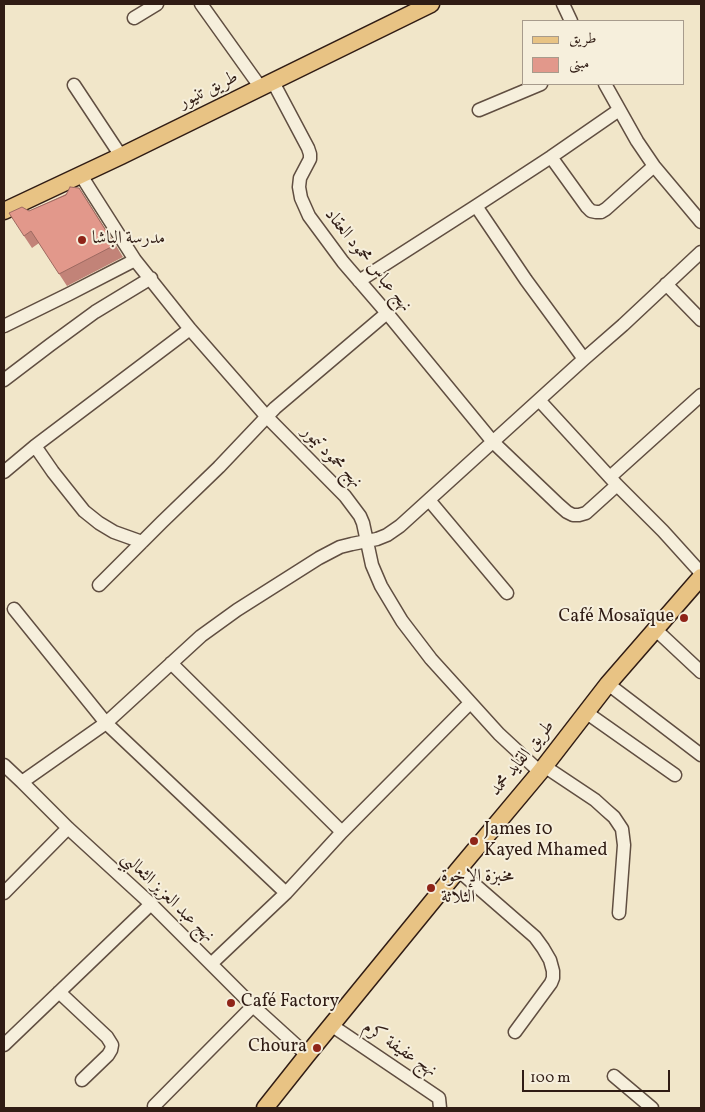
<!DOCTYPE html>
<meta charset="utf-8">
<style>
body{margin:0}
#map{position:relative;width:705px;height:1112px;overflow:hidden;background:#f1e6c9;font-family:Vollkorn,Amiri,serif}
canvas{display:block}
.frame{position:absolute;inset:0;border:5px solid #301c14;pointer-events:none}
.legend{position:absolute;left:522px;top:20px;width:162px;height:65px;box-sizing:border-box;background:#f6efdc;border:1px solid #a79b8c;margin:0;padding:6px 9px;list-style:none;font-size:15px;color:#301c14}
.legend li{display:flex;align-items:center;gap:10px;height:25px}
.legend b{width:25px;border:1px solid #a79b8c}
.scale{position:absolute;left:522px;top:1070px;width:148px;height:22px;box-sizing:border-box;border:2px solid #301c14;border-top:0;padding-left:6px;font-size:15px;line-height:18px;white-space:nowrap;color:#301c14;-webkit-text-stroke:4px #f6efdc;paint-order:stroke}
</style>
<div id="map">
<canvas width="705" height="1112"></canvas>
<div class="frame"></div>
<ul class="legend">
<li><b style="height:6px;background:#e8c384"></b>طريق</li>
<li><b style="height:14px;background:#e2988b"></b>مبنى</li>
</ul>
<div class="scale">100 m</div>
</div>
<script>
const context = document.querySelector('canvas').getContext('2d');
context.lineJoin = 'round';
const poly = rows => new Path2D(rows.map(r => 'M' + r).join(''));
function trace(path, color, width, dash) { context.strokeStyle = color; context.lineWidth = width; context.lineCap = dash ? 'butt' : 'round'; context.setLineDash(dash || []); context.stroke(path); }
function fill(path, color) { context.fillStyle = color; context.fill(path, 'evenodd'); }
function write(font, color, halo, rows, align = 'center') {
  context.font = font + ' Vollkorn,Amiri,serif'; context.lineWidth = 4; context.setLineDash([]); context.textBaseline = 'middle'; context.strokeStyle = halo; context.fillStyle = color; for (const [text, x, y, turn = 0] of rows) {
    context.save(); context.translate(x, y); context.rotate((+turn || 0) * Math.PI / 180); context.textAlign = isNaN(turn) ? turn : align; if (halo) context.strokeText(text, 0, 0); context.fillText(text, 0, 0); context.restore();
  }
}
const minor = poly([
 [201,4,261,88],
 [563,4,571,21],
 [134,18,157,4],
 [273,82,308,148,310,154,310,159,300,178,299,187,301,198,309,216,343,262,387,313,493,442,559,505,567,512,573,515,579,515,586,513,617,485],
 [605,84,637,141,654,166,701,222],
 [74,85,121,156],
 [479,110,541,84],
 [551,157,587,207,591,211,596,212,601,212,606,209,654,166],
 [81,175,89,188,135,260,190,329,267,417,345,496,360,516,363,523,372,565,381,586,402,621,431,659,499,734,540,772],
 [476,206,526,280,584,359],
 [359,281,476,206,551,157,619,110],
 [666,284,701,320],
 [4,326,69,294,135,260],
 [4,380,50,345,95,312,151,278],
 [539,400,617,485,663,531,701,573],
 [35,446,53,472,84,511,99,523,114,532,142,542],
 [4,472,35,446,190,329],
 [610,477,701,395],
 [429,500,507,593],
 [99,585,162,522,219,467,275,408,387,313],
 [14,609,106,723,286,893],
 [655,629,701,672],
 [171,663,342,832],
 [608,684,701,755],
 [587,713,675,775],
 [4,765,22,782,68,828,151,904,253,1006,307,1055],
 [544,766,595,800,606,810,614,817,622,829,624,845,619,913],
 [22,782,106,723,201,636,237,610,319,558,340,547,352,544,377,539,387,535,400,526,584,359,623,325,701,252],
 [458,870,535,937,543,948,550,960,553,971,553,978,551,983,515,1032],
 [4,893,68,828],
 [211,964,286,893,342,832,470,703],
 [59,992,107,1037,112,1045,111,1050,108,1055,82,1080],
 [331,1025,439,1098,440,1108],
 [4,1045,151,904],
 [614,1076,652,1108],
 [154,1106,253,1006]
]);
const major = poly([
 [4,211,121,156,431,4],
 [265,1108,307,1055,458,870,540,772,608,684,701,577]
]);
const wall = poly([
 [79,188,123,257,67,286,39,243,32,248,24,236,29,211]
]);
const shadedWall = poly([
 [79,188,87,200,123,257,115,245]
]);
const building = poly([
 [70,187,79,188,115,245,59,274,31,231,24,236,9,213,22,207,29,211,66,195,70,187]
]);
const markers = [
 [82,240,5,"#8f2418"],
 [684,618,5,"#8f2418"],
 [474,841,5,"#8f2418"],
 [431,888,5,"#8f2418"],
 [231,1003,5,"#8f2418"],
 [317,1048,5,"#8f2418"]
];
const streetNames = [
 ["طريق تنيور",209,91,-26],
 ["نهج عباس محمود العقاد",367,261,51],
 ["نهج محمود تيمور",331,458,46],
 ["طريق القايد محمد",523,759,-51],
 ["نهج عبد العزيز الثعالبي",167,898,44],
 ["نهج عفيفة كرم",399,1050,34]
];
const poiNames = [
 ["مدرسة الباشا",92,240],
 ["Café Mosaïque",674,618,"right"],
 ["James 10",484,831],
 ["Kayed Mhamed",484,852],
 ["مخبزة الإخوة",441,878],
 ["الثلاثة",441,899],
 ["Café Factory",241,1003],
 ["Choura",307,1048,"right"]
];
trace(minor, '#604e41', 15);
trace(major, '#301c14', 19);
trace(minor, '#f6efdc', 12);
trace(major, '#e8c384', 16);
fill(wall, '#c28378');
fill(shadedWall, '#9e6a61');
fill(building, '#e2988b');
trace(building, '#9e6a61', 1);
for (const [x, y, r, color] of markers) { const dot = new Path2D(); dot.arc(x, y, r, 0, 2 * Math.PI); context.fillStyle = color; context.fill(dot); trace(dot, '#f6efdc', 2); }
write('18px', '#301c14', '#f6efdc', streetNames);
write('18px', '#301c14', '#f6efdc', poiNames, 'left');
</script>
